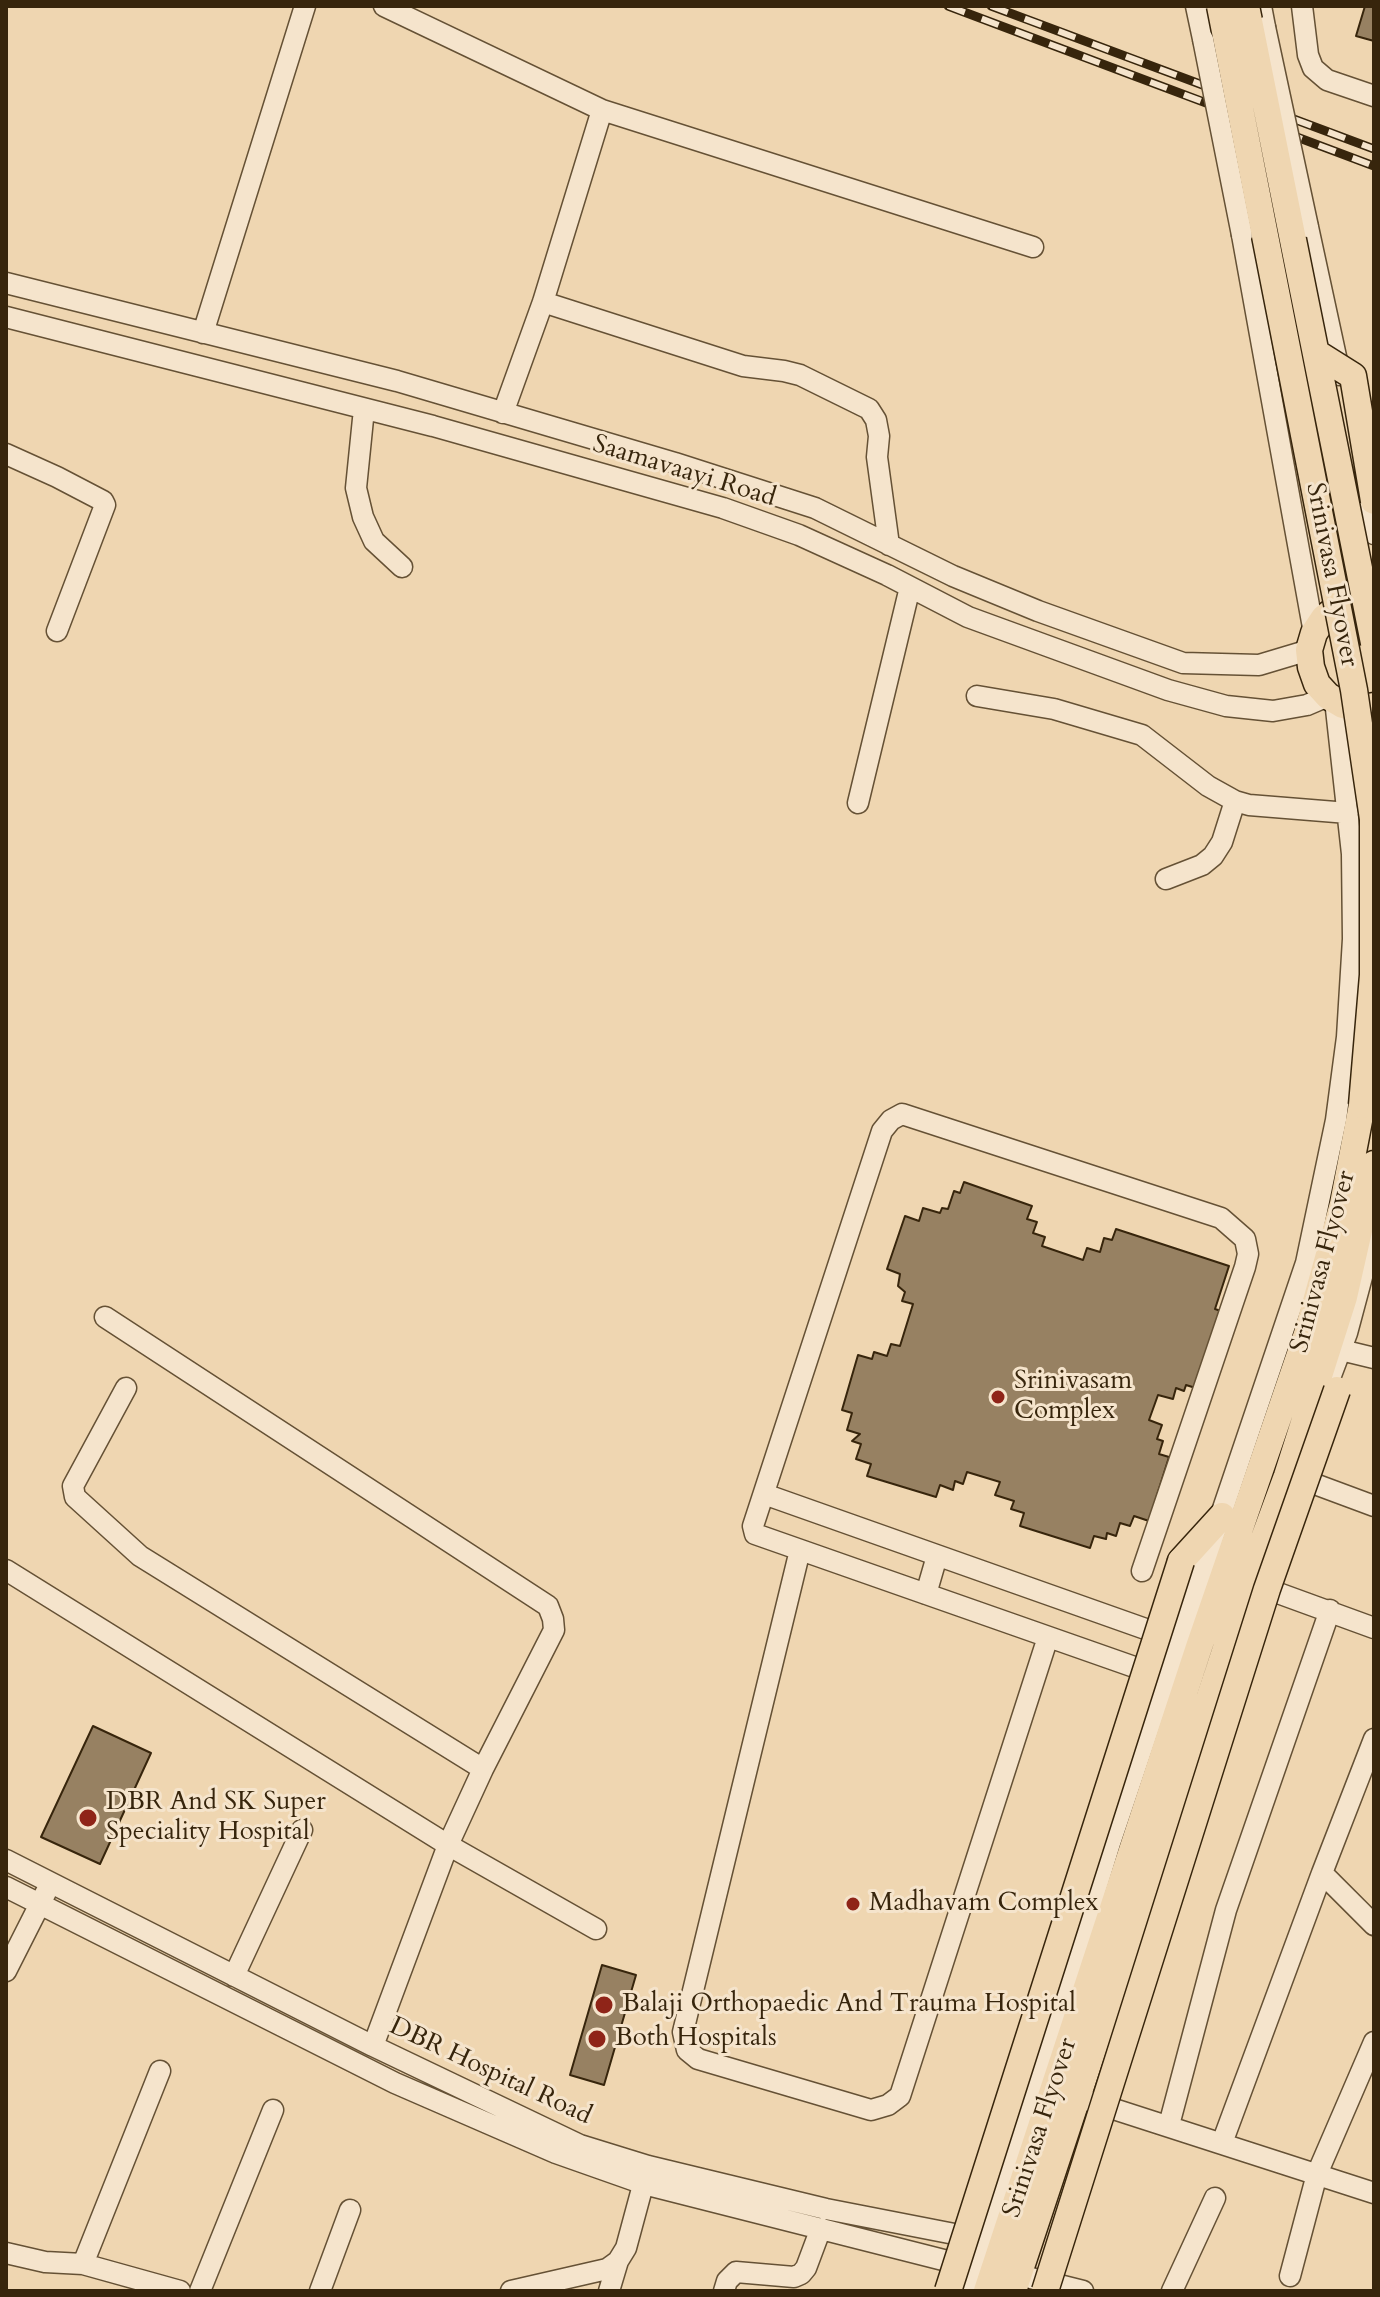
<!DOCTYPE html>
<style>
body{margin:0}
#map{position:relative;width:1380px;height:2297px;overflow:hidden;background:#efd6b1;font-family:Cardo,serif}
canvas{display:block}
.frame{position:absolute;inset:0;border:8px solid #37250c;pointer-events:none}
</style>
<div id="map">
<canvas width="1380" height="2297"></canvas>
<div class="frame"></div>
</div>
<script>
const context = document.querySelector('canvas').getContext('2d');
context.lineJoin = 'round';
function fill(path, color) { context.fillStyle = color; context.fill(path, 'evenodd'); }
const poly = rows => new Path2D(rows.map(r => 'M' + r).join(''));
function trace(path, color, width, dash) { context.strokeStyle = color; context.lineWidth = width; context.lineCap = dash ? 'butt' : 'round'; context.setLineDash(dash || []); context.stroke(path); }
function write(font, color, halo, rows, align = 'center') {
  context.font = font + ' Cardo,serif'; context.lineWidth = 6; context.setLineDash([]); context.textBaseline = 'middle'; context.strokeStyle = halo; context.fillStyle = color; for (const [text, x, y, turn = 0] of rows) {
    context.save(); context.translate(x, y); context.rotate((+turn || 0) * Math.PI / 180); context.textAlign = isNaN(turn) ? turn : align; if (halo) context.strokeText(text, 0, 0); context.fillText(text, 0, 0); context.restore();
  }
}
const building = poly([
 [1365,6,1374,6,1374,41,1356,36,1365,6],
 [964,1182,1032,1206,1027,1219,1037,1222,1033,1233,1045,1237,1042,1246,1083,1260,1087,1248,1100,1252,1104,1238,1112,1240,1116,1229,1229,1266,1215,1309,1227,1313,1202,1390,1186,1385,1184,1391,1176,1388,1173,1399,1158,1395,1149,1420,1162,1425,1157,1439,1163,1441,1159,1454,1169,1457,1149,1521,1134,1516,1130,1526,1120,1523,1116,1536,1107,1533,1106,1539,1094,1536,1090,1548,1020,1526,1024,1513,1011,1509,1014,1501,995,1495,1000,1482,967,1472,963,1484,955,1481,953,1490,940,1485,936,1497,867,1476,871,1464,856,1459,861,1444,852,1441,860,1434,847,1430,852,1413,842,1410,858,1355,872,1359,874,1352,887,1356,891,1344,900,1346,913,1304,902,1301,905,1292,898,1286,900,1274,887,1269,905,1216,919,1221,923,1208,940,1213,942,1208,948,1209,954,1191,960,1193,964,1182],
 [93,1726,151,1753,100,1864,41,1837,93,1726],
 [602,1965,636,1975,604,2085,570,2075,602,1965]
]);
const minor = poly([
 [384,6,602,110,1033,247],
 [1196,6,1203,39],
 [1261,6,1265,27],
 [1302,6,1308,55,1313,68,1327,80,1374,96],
 [1308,227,1340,375],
 [1242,235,1314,633],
 [6,283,397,381,675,463,815,508,953,576,1038,611,1183,663,1259,665,1309,650],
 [543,302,743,366,784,371,800,375,869,409,876,420,879,436,877,457,889,545],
 [6,317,433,426,723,508,799,535,887,575,968,617,1168,690,1226,706,1273,711,1307,705,1328,696],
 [203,333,305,6],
 [364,409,356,488,363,517,374,541,402,567],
 [503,413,543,302,602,110],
 [6,454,57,477,103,501,105,505,57,631],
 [1364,489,1374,534],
 [977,696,1054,709,1142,735,1208,786,1235,801,1249,805,1348,813],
 [858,803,910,587],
 [1166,879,1202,865,1213,856,1222,842,1235,801],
 [105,1317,548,1606,553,1619,554,1630,483,1769,448,1845,373,2046],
 [1341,1350,1374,1358],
 [1330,1378,1347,1333,1374,1232],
 [126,1388,73,1486,75,1497,140,1556,483,1769],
 [1304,1480,1374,1506],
 [764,1494,1171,1638],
 [800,1550,683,2032,687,2050,698,2059,871,2110,888,2105,900,2096,1048,1637],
 [6,1570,448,1845,596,1929],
 [1142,1571,1245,1267,1248,1254,1245,1239,1221,1218,902,1114,891,1120,882,1131,753,1526,755,1534,1160,1676],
 [1267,1589,1374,1628],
 [926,1594,937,1556],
 [6,1860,373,2046,580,2145,648,2166,826,2209,980,2239],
 [1322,1873,1374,1739],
 [6,1887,395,2083,556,2153,644,2184,971,2267],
 [6,1971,46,1892],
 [234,1976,302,1830],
 [1092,2102,1374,2193],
 [1169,2125,1226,1910,1330,1610],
 [1222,2143,1322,1873,1374,1925],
 [6,2253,45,2262,83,2264,180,2291],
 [83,2264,160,2071],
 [1290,2276,1317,2174,1374,2042],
 [1031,2278,1083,2291],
 [200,2291,273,2110],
 [320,2291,350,2210],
 [511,2291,607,2269,618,2261,626,2248,647,2170],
 [609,2291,618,2261],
 [724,2291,727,2281,736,2272,794,2277,801,2274,806,2268,821,2228],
 [967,2291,1023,2127,1110,1843,1306,1263,1336,1120,1347,1037,1353,939,1352,854,1335,700],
 [1172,2291,1215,2198]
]);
const major = poly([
 [1374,602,1355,601,1338,607,1324,618,1314,633,1309,650,1311,667,1317,684,1328,696,1343,705,1358,709,1374,706],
 [1181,1561,1222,1516],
 [987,2291,1199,1647,1307,1334,1343,1204,1362,1105],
 [1013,2291,1249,1579,1287,1476,1323,1363,1344,1297,1374,1164]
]);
const rail = poly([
 [948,6,1374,166],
 [991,6,1374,149]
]);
const minorBridge = poly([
 [1265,27,1308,227],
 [1203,39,1242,235]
]);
const majorBridge = poly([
 [1220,6,1354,690,1373,819,1373,975,1362,1105],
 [1246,6,1374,643],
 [1318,354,1353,376,1374,501],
 [948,2291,1181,1561],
 [1045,2291,1267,1589,1337,1390]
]);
const markers = [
 [998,1397,8,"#8f2418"],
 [88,1818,10,"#8f2418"],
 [853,1904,8,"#8f2418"],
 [604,2005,10,"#8f2418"],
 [597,2039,10,"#8f2418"]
];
const streetNames = [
 ["Saamavaayi Road",684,472,17],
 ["Srinivasa Flyover",1331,575,79],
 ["Srinivasa Flyover",1324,1262,-75],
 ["DBR Hospital Road",490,2072,25],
 ["Srinivasa Flyover",1041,2128,-72]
];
const poiNames = [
 ["Srinivasam",1014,1382],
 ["Complex",1014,1412],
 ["DBR And SK Super",106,1803],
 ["Speciality Hospital",106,1833],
 ["Madhavam Complex",869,1904],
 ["Balaji Orthopaedic And Trauma Hospital",622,2005],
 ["Both Hospitals",615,2039]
];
fill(building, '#978162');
trace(building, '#37250c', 2);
trace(minor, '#655135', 23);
trace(major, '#37250c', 29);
trace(minor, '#f5e4cc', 20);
trace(major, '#efd6b1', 26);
trace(rail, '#37250c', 9);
trace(rail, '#f5e4cc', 6, [18]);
trace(minorBridge, '#655135', 23, []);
trace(majorBridge, '#37250c', 29, []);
trace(minorBridge, '#f5e4cc', 20);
trace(majorBridge, '#efd6b1', 26);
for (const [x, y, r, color] of markers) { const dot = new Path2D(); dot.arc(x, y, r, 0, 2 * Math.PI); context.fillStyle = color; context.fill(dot); trace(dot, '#f5e4cc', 3); }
write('26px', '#37250c', '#f5e4cc', streetNames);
write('26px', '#37250c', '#f5e4cc', poiNames, 'left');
</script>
